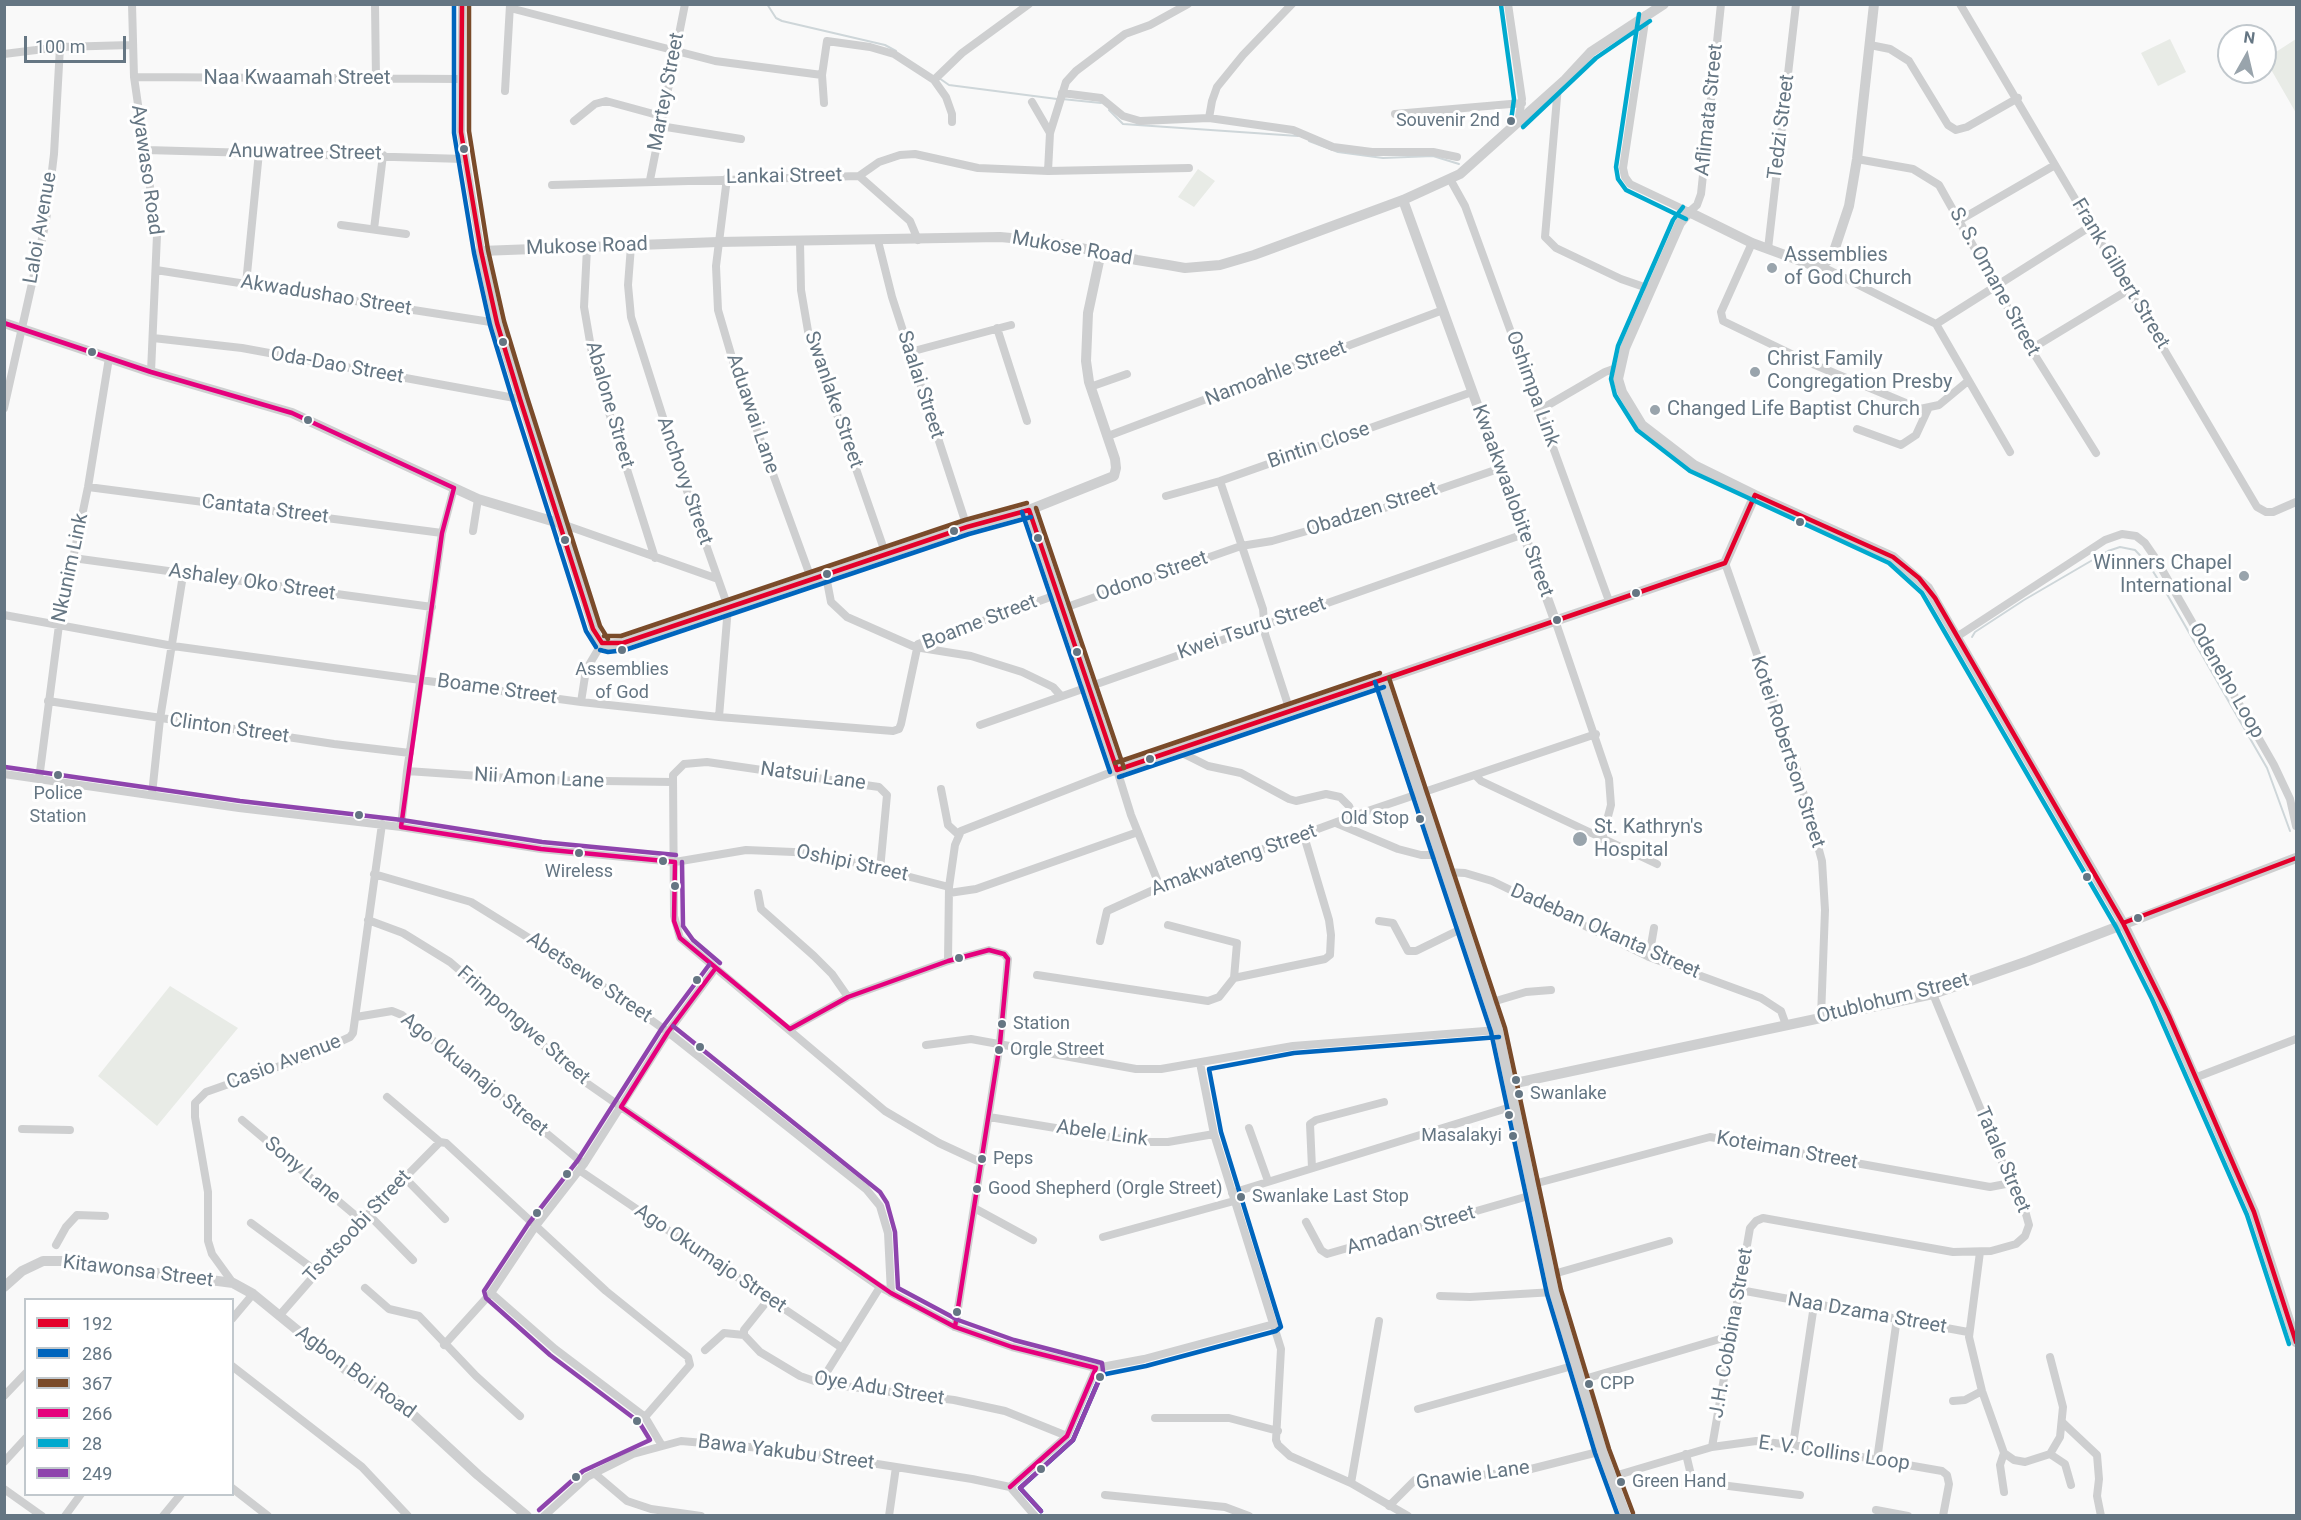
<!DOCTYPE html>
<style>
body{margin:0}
#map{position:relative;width:2301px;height:1520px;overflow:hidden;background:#f9f9f9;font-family:Roboto,sans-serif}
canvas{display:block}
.frame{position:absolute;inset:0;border:6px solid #657683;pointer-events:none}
.legend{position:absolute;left:24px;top:1298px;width:210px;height:198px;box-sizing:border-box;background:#fff;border:2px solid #c1c8cd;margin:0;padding:8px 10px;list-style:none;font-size:18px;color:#657683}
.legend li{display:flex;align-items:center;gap:12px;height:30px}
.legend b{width:30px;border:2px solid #c1c8cd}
.north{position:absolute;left:2217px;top:24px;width:60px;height:60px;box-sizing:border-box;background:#fff;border:2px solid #c1c8cd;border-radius:50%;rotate:8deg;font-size:16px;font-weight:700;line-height:24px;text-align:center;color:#657683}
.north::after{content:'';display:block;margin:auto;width:21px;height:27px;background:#99a4ac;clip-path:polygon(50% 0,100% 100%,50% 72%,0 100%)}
.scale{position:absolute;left:24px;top:36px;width:102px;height:27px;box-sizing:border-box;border:3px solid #657683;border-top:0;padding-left:8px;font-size:18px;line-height:21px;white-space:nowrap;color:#657683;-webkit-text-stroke:4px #fff;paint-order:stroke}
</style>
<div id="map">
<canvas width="2301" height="1520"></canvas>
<div class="frame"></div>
<ul class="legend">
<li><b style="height:8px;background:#e4002b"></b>192</li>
<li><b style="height:8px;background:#0065bd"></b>286</li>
<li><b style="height:8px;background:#7a4b2a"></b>367</li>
<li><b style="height:8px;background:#e5007d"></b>266</li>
<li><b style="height:8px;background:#00a9ce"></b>28</li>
<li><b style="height:8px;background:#8e44ad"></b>249</li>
</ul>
<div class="north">N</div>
<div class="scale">100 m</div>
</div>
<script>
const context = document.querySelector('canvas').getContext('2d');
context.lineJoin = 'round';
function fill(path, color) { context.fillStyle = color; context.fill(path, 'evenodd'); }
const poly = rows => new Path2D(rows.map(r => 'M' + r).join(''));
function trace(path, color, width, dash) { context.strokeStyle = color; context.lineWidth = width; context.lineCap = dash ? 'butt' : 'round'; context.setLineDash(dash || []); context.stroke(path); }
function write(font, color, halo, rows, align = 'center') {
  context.font = font + ' Roboto,sans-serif'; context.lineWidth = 6; context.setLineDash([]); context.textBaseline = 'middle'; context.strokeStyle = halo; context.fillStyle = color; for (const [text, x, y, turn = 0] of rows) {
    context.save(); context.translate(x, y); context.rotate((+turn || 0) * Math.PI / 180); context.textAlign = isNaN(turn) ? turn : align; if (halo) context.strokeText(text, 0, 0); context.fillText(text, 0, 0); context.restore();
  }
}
const green = poly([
 [2170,39,2186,72,2158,86,2141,53],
 [2296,39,2296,113,2265,59],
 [1198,169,1215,181,1194,207,1178,197],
 [170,986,238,1028,157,1126,98,1076]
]);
const stream = poly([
 [767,4,776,18,782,21,885,45,896,51],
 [939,78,949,85,1057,99],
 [1062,99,1101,103],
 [1109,110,1123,124,1298,136],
 [1309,141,1338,152,1383,158,1433,156,1459,164],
 [1972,637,1975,632,2024,600,2108,551,2120,547,2135,550,2149,565,2164,589,2267,768,2290,831]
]);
const minor = poly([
 [132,4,134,77,157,235,151,372],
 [375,4,376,80],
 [462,4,461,132,481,251],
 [1508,4,1522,99,1518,122],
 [1960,4,2257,507,2266,512,2273,512,2296,502],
 [510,8,715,61,822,75],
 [1646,15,1623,168,1625,177,1630,184,1689,212,1697,205,1701,194,1721,4],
 [1870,45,1890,49,1909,61,1948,125,1956,130,1967,127,2018,98],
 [4,54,60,47,131,45],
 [134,77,460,79],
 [934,80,946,97,952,114,952,122],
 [1558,86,1545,237,1556,248,1621,279,1650,289],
 [505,91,510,5],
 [1062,93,1101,98,1123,116,1140,121,1209,118,1293,130,1333,147,1372,152,1433,152,1457,157],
 [1032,102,1050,133],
 [824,103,822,75,827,41,870,47,894,54,934,80,962,53,1029,4],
 [1395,114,1522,103],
 [1209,118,1212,101,1217,87,1243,55,1292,4],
 [574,121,595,104,606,101,661,116],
 [660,126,741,139],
 [146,150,465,159],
 [1857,159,1913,169,1939,185,2031,349,2096,453],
 [1048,171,1050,133,1066,82,1076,71,1125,34,1150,25,1188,4],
 [859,176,910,221,918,240],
 [727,178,716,266,718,310,738,378,812,581],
 [1450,179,1465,206,1609,601],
 [650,180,685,4],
 [552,185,859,176,879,162,900,155,915,154,978,168,1048,171,1189,168],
 [1960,220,2055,165],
 [341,225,406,234],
 [374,229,383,155],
 [878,241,892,297,967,527],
 [800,242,801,290,808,331,886,555],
 [1752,243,1721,312,1723,321,1808,362,1920,409,1939,405,1968,381],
 [631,246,628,285,631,317,681,474,728,607,719,717],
 [587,248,584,307,594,365,655,558],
 [1768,249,1796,4],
 [1821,266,1936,324,2010,452],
 [156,270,497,323],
 [246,284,259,152],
 [1936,324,2091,226],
 [997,328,1027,421],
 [153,338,242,348,520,399],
 [2031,349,2130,289],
 [910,352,1011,325],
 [1090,387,1127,374],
 [4,408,46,221,54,154,60,47],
 [1538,411,1605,372,1619,367],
 [1857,429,1901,445,1916,435,1928,409],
 [1108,436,1443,310],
 [1220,481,1263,609,1265,634,1290,711],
 [88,487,442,533],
 [1166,496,1220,481,1472,392],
 [562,524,718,579],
 [473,531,478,499],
 [73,558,432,607],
 [1725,563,1796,766,1822,861,1825,910,1821,1017],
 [826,576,831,602,847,617,915,647,971,656,1022,672,1053,687,1061,696],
 [1064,608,1241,546,1272,541,1370,513,1501,468],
 [4,615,173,646,581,702,719,717,893,731,899,729,901,724,918,644,1059,594],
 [1555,620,1609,779,1611,805,1602,839],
 [1958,636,2105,540,2122,534,2136,536,2145,543,2156,559,2274,765,2290,799,2296,826],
 [48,701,334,744,410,753],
 [581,702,586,670,602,643],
 [980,725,1524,534],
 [1178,751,1208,766,1241,773,1289,799,1296,801,1326,794,1340,797,1349,806,1353,816],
 [407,771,538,780,672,782],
 [4,774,239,808,401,827,541,849,675,862,746,850,817,853,949,887],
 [1475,775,1481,781,1657,864],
 [39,779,59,625,88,487,109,358],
 [941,789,948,825,959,835],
 [152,794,160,719,183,575],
 [1336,823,1398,849,1421,855,1440,855],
 [401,827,407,771,442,533,454,488],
 [880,870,887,795,879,787,707,762,684,764,673,775,674,916,680,938,885,1111,939,1143,982,1163],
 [1445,872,1465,873,1492,881,1649,957,1761,998,1781,1011,1786,1025],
 [374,874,471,902,577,968,668,1032,866,1189,880,1206,888,1233,891,1293],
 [758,893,761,909,814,956,832,974,848,997],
 [949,893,976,889,1138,832],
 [368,920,403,933,450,962,521,1023,559,1061,588,1084,880,1287,955,1327,1012,1347,1096,1368,1144,1359,1274,1324],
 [1379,921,1393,923,1408,951,1416,951,1463,928],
 [1168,925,1237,943,1234,978],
 [1100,941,1107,911,1160,887,1353,816,1596,734],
 [1649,957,1654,928],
 [948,961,949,887,955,845,961,831,1117,770,1131,815,1160,887],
 [1037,975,1208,1001,1219,997,1234,978,1325,959,1330,955,1331,935,1329,920,1304,836],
 [1489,1003,1526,992,1551,990],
 [356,1017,392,1011,402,1015,584,1164],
 [790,1029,848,997,948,961,989,950,1004,954,1008,959,1000,1043,955,1327],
 [926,1045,971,1039,1136,1069,1161,1069,1293,1046,1498,1030],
 [1200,1063,1214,1134,1281,1349,1276,1440,1278,1445,1290,1456,1351,1483,1408,1516],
 [2197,1077,2296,1039],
 [387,1097,440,1142,446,1143,606,1291,688,1357,690,1365,645,1417],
 [989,1117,1140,1142,1168,1142,1214,1134],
 [242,1120,362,1221],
 [1249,1128,1268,1181],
 [22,1129,70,1130],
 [1312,1168,1310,1124,1316,1120,1384,1102],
 [579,1170,842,1348],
 [404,1177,445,1219],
 [1530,1185,1710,1137,1990,1187,2011,1183],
 [1232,1193,1514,1106],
 [976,1209,1033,1240],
 [368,1214,413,1260],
 [1306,1222,1321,1250,1327,1254,1532,1195],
 [251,1223,316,1271],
 [1103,1237,1234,1201],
 [56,1245,66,1227,77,1215,105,1216],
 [1980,1252,1969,1337,1982,1391,2004,1453,2014,1460,2025,1462,2050,1454,2060,1437,2063,1407,2050,1357],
 [1550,1275,1669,1241],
 [233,1283,212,1254,208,1241,208,1192,195,1117,195,1103,206,1092,311,1055,350,1037,353,1033,382,824],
 [365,1288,389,1309,419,1316,476,1376,520,1416],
 [1740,1290,1968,1332],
 [1440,1296,1470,1297,1554,1292],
 [768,1300,744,1330,744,1335,760,1352,800,1376,820,1383,954,1400,1005,1411,1067,1436],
 [279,1316,362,1221,440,1142],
 [232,1319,253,1294],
 [444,1345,491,1293],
 [705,1350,724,1333,744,1335],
 [232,1366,362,1467,408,1516],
 [1581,1380,1730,1336],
 [820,1383,880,1287],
 [4,1396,26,1373],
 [1953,1401,1965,1400,1982,1391],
 [1418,1409,1576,1365],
 [1155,1418,1229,1418,1278,1431],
 [2063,1423,2097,1455,2099,1479,2097,1496,2101,1516],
 [661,1444,645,1417,555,1349,491,1293,535,1227,584,1164,668,1032,715,969],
 [1793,1445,1814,1305],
 [1712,1447,1750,1228,1756,1221,1763,1218,1953,1252,1991,1251,2016,1244,2025,1236,2029,1225,2024,1207,2011,1183,1933,994],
 [1686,1454,1691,1475,1697,1482,1800,1495],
 [2050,1454,2065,1464,2071,1485],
 [1877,1460,1897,1318],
 [4,1462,26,1438],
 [594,1473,627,1501,651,1509,701,1516],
 [1611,1477,1712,1447,1756,1441,1793,1445,1942,1471,1947,1475,1949,1484,1943,1516],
 [1351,1483,1379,1321],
 [1010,1487,1067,1436,1096,1368],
 [232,1488,268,1516],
 [4,1489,42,1516],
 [2004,1492,2000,1465,2004,1453],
 [1105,1495,1225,1507,1249,1516],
 [1389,1506,1415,1480,1519,1472,1602,1451],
 [1876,1510,1908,1516],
 [65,1516,81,1494],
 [163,1516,181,1494],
 [544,1516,587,1477,633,1454,681,1441,795,1451,972,1479,1010,1487,1035,1516],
 [889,1516,896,1467]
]);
const tertiary = poly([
 [1874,4,1857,159,1849,206,1832,257,1821,266,1812,265,1752,243,1689,212,1680,223,1625,348,1618,379,1622,392,1642,425,1694,465,1755,495,1893,557,1928,588,2123,923,2159,996,2254,1212,2296,1342],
 [1403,200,1555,620],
 [1101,252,1088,313,1086,361,1089,382,1115,459,1116,468,1114,476,1029,510,967,527,623,643,608,645,597,638,497,323,481,251,718,242,1000,237,1044,241,1101,252,1137,260,1168,265,1185,268,1220,265,1254,255,1403,200,1460,174,1565,80,1591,52,1664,4],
 [4,323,151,372,292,413,478,499,562,524],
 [1029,510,1117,770,1725,563,1755,495],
 [1382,680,1498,1030,1554,1292,1602,1451,1626,1516],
 [1511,1084,1933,994,2028,961,2296,858],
 [4,1287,22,1271,43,1261,64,1261,233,1283,253,1294,346,1370,398,1401,478,1475,527,1516]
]);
const bus1 = poly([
 [462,4,461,132,481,251,497,323,520,399,593,629,602,643],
 [1755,495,1893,557,1919,578,1935,598,2123,923,2169,1016,2254,1212,2296,1342],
 [1029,510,1117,770],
 [602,643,623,643,967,527,1029,510],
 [1117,770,1725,563,1755,495],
 [2123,923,2296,858]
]);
const bus2 = poly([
 [454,4,454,133,474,253,490,325,513,401,586,631,596,647],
 [1022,512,1110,772],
 [600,650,608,652,625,650,969,534,1031,517],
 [1375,682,1491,1032,1547,1294,1595,1453,1618,1516],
 [1119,777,1384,687],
 [1041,1511,1020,1488,1073,1440,1101,1375,1146,1366,1276,1331,1281,1327,1221,1132,1209,1069,1294,1053,1499,1037]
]);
const bus3 = poly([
 [469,4,469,131,488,250,504,321,527,397,600,626,608,639],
 [1036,508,1124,768],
 [604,636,621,636,965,520,1027,503],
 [1389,678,1505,1028,1561,1290,1609,1449,1633,1513],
 [1115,763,1380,673]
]);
const bus4 = poly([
 [4,323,151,372,292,413,454,488],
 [401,827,442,533,454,488],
 [401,827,541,849,675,862],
 [675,862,674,921,680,938,790,1029,848,997,948,961,989,950,1004,954,1008,959,1000,1043,955,1327],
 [715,969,668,1032,621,1107,891,1293,955,1327,1012,1347,1096,1368],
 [1010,1487,1067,1436,1096,1368]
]);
const bus5 = poly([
 [1501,5,1514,99,1511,121],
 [1639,14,1616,167,1618,179,1626,190,1686,219],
 [1523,127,1596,58,1650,21],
 [1683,207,1673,220,1618,346,1611,379,1615,395,1637,430,1690,471,1889,563,1922,593,2116,927,2152,999,2247,1215,2289,1344]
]);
const bus6 = poly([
 [5,767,240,801,402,820,542,842,676,855],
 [682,862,683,926,693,940,720,963],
 [673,1026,880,1192,887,1203,895,1232,898,1288,958,1320,1014,1340,1102,1363,1103,1371,1073,1440,1020,1488,1041,1511],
 [539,1510,583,1471,650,1440,639,1422,550,1355,486,1298,484,1291,529,1223,578,1160,662,1028,709,965]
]);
const markers = [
 [1511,121,5,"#657683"],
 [464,149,5,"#657683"],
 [1772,268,6,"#99a4ac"],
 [503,342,5,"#657683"],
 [92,352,5,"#657683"],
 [1755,372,6,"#99a4ac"],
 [1655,410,6,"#99a4ac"],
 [308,420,5,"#657683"],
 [1800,522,5,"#657683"],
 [954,531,5,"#657683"],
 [1038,538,5,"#657683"],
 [565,540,5,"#657683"],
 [827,574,5,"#657683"],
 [2244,576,6,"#99a4ac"],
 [1636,593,5,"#657683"],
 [1557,620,5,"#657683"],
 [622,650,5,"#657683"],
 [1077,652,5,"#657683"],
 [1150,759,5,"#657683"],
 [58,775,5,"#657683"],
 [359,815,5,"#657683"],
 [1420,819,5,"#657683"],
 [1580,839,8,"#99a4ac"],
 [579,853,5,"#657683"],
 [663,861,5,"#657683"],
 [2087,877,5,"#657683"],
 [675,886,5,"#657683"],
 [2138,918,5,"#657683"],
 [959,958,5,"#657683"],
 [697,980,5,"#657683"],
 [1002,1024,5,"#657683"],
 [700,1047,5,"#657683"],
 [999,1050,5,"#657683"],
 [1516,1080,5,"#657683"],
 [1519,1094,5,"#657683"],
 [1509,1115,5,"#657683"],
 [1513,1136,5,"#657683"],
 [982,1159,5,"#657683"],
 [567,1174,5,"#657683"],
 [977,1189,5,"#657683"],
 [1241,1197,5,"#657683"],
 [537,1213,5,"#657683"],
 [957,1312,5,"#657683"],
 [1100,1377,5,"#657683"],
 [1589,1384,5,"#657683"],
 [637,1421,5,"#657683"],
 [1041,1469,5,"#657683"],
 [576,1477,5,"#657683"],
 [1621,1482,5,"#657683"]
];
const busNames = [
 ["Souvenir 2nd",1500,121,"right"],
 ["Assemblies",622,670,"center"],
 ["of God",622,693,"center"],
 ["Police",58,794,"center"],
 ["Station",58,817,"center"],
 ["Old Stop",1409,819,"right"],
 ["Wireless",579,872,"center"],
 ["Station",1013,1024],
 ["Orgle Street",1010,1050],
 ["Swanlake",1530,1094],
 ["Masalakyi",1502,1136,"right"],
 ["Peps",993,1159],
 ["Good Shepherd (Orgle Street)",988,1189],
 ["Swanlake Last Stop",1252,1197],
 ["CPP",1600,1384],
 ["Green Hand",1632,1482]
];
const streetNames = [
 ["Naa Kwaamah Street",297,79],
 ["Martey Street",667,92,-79],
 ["Aflimata Street",1710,110,-84],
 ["Tedzi Street",1782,127,-83],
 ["Anuwatree Street",305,153,1],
 ["Ayawaso Road",146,170,82],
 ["Lankai Street",784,177,-1],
 ["Laloi Avenue",41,228,-80],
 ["Mukose Road",587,247,-2],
 ["Mukose Road",1072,249,10],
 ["Frank Gilbert Street",2120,274,59],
 ["S. S. Omane Street",1994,282,61],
 ["Akwadushao Street",326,296,9],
 ["Oda-Dao Street",337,366,10],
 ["Namoahle Street",1276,374,-21],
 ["Saalai Street",920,385,72],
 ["Oshimpa Link",1532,389,70],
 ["Swanlake Street",833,400,71],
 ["Abalone Street",609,405,74],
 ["Aduawai Lane",752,414,71],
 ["Bintin Close",1319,446,-19],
 ["Anchovy Street",684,481,71],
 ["Kwaakwaalobite Street",1512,501,70],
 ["Cantata Street",265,510,7],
 ["Obadzen Street",1372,510,-18],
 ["Nkunim Link",71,568,-78],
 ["Odono Street",1152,577,-19],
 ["Ashaley Oko Street",252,583,8],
 ["Boame Street",980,623,-21],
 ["Kwei Tsuru Street",1252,629,-19],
 ["Odeneho Loop",2226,681,60],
 ["Boame Street",497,690,8],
 ["Clinton Street",229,729,8],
 ["Kotei Robertson Street",1787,752,72],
 ["Natsui Lane",813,777,8],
 ["Nii Amon Lane",539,779,3],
 ["Amakwateng Street",1234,861,-20],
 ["Oshipi Street",852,864,12],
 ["Dadeban Okanta Street",1605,932,24],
 ["Abetsewe Street",589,978,34],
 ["Otublohum Street",1893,999,-14],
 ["Frimpongwe Street",523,1026,41],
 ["Casio Avenue",284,1063,-21],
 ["Ago Okuanajo Street",474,1075,39],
 ["Abele Link",1102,1134,8],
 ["Koteiman Street",1787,1151,10],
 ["Tatale Street",2002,1160,67],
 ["Sony Lane",302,1171,40],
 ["Tsotsoobi Street",358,1227,-47],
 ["Amadan Street",1411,1231,-16],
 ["Ago Okumajo Street",710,1259,34],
 ["Kitawonsa Street",138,1272,7],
 ["Naa Dzama Street",1867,1314,10],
 ["J.H. Cobbina Street",1732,1333,-80],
 ["Agbon Boi Road",355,1373,36],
 ["Oye Adu Street",879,1389,9],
 ["Bawa Yakubu Street",786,1453,7],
 ["E. V. Collins Loop",1834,1454,8],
 ["Gnawie Lane",1473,1476,-8]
];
const poiNames = [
 ["Assemblies",1784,256],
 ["of God Church",1784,279],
 ["Christ Family",1767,360],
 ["Congregation Presby",1767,383],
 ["Changed Life Baptist Church",1667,410],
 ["Winners Chapel",2232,564,"right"],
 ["International",2232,587,"right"],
 ["St. Kathryn's",1594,828],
 ["Hospital",1594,851]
];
fill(green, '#e8ebe6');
trace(stream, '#ced6d9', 2);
trace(minor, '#cecfd0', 8);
trace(tertiary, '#cecfd0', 10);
trace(bus1, '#e4002b', 4.5);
trace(bus2, '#0065bd', 4.5);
trace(bus3, '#7a4b2a', 4.5);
trace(bus4, '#e5007d', 4.5);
trace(bus5, '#00a9ce', 4.5);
trace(bus6, '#8e44ad', 4.5);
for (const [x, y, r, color] of markers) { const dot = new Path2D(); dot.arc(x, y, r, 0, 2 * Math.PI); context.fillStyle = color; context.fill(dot); trace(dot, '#fff', 2); }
write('18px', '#657683', '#fff', busNames, 'left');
write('20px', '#657683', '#fff', streetNames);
write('20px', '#657683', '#fff', poiNames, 'left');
</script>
